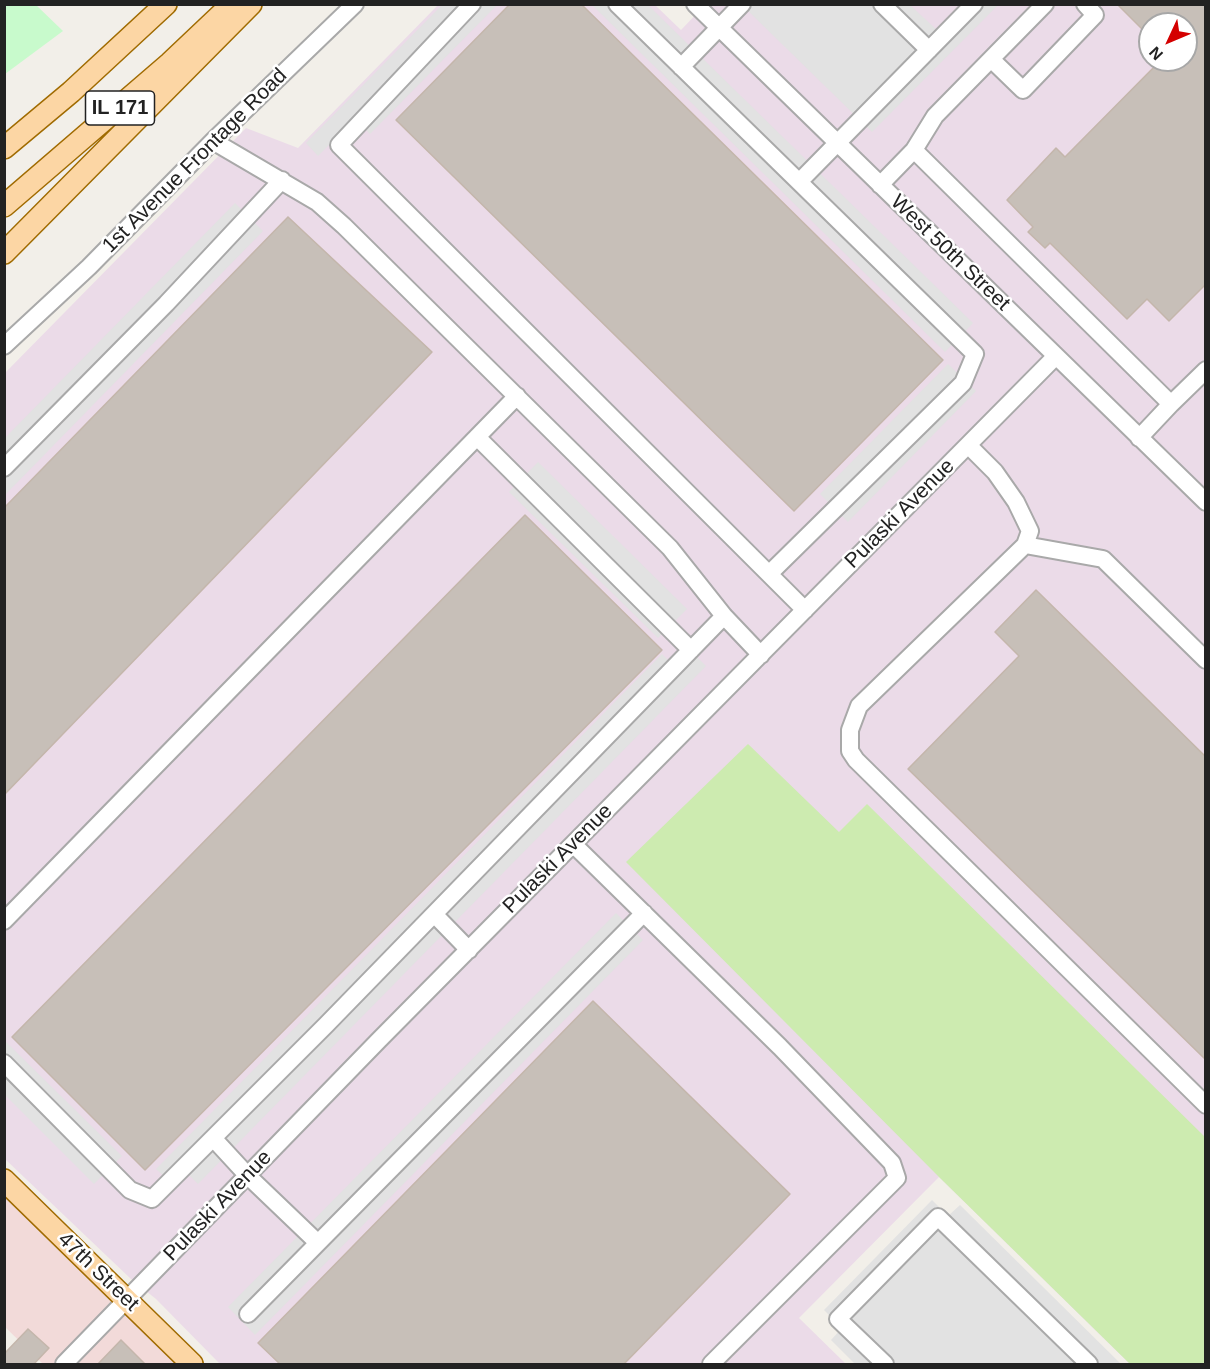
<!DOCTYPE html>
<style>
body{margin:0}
#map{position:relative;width:1210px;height:1369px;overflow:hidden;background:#f2efe9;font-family:Arial,sans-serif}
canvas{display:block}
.frame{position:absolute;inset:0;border:6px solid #222;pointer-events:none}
.north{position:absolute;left:1138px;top:12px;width:60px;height:60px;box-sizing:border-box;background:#fff;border:2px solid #a7a7a7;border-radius:50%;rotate:226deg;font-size:16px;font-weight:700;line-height:24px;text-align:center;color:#222}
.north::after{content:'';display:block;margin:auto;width:21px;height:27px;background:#d40000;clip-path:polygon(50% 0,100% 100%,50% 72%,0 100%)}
</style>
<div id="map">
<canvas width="1210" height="1369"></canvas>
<div class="frame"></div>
<div class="north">N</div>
</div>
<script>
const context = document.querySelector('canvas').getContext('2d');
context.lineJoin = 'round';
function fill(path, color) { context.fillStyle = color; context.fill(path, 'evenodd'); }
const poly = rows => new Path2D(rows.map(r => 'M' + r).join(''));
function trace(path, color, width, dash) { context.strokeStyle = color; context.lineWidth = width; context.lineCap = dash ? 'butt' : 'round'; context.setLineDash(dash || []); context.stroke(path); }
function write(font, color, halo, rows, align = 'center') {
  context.font = font + ' Arial,sans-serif'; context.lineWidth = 5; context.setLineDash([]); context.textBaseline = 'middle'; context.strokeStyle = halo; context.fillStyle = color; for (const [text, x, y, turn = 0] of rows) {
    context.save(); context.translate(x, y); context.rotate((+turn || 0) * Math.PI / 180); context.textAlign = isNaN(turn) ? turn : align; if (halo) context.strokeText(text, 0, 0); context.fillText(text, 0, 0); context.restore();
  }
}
const commercial = poly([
 [4,1189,120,1301,57,1364,43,1364,5,1327],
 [126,1307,185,1364,69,1364]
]);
const industrial = poly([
 [706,4,1205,5,1205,1364,1130,1364,939,1177,799,1318,846,1364,220,1364,156,1299,131,1279,5,1159,4,374,246,128,298,148,438,5,655,5,681,30],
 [1150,24,1186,24,1186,60,1150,60]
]);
const grass = poly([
 [748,744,839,832,867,804,1205,1137,1205,1364,1130,1364,939,1177,626,862]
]);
const park = poly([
 [5,4,36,5,63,31,5,74]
]);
const parking = poly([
 [442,5,497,5,370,134,355,119,318,156,306,143],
 [592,5,648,5,973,323,945,352],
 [742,5,910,5,937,30,962,5,998,5,872,132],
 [235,203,263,231,5,495,5,438],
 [948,364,976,391,848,522,820,494],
 [538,462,687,609,658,638,509,492],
 [692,652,706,666,198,1184,184,1170,171,1183,156,1169,662,654,676,668],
 [616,913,643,940,255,1335,228,1307],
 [4,1040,122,1156,94,1184,5,1095],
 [932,1200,948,1216,960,1205,1121,1364,855,1364,831,1340,842,1328,824,1310]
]);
const building = poly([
 [510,4,581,4,943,360,794,511,396,120,510,4],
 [1117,4,1206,4,1206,284,1169,321,1147,299,1127,319,1050,243,1045,248,1028,232,1033,227,1007,200,1056,148,1065,157,1161,60,1186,60,1186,24,1150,24,1150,37,1117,4],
 [288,217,432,352,4,795,4,508,288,217],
 [525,515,662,650,145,1170,12,1037,525,515],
 [1036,590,1206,757,1206,1060,908,769,1019,656,995,632,1036,590],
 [593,1001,790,1194,623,1365,281,1365,258,1343,593,1001],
 [28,1329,49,1348,33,1365,4,1365,4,1354,28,1329],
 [121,1340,146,1365,97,1365,121,1340]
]);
const minor = poly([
 [472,4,339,145,805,610],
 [617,4,975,354,963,383,769,574],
 [695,4,1206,502],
 [882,4,929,50],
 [991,59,1023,90,1095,15,1085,4],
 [681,67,742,4],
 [213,141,317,202,344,226,670,548,724,616,761,655],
 [914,150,1171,404,1139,438],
 [799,182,974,4],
 [880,185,914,150,935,116,1045,4],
 [4,346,89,267,213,141,355,4],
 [1171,404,1206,370],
 [477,437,691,650],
 [968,445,995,472,1016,502,1030,531,1025,545,859,706,850,730,850,751,856,760,1206,1105],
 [4,468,166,304,282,180],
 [1025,545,1103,559,1206,660],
 [573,844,780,1047,892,1163,897,1178,711,1364],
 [434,914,469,950],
 [4,921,517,396],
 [4,1063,130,1190,152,1199,326,1025,724,616],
 [213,1138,248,1176,318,1243,248,1314],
 [318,1243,644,913],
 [64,1364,379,1040,1056,356],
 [885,1364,838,1319,938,1217,1089,1364]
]);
const major = poly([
 [4,148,71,92,166,4],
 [4,206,170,63,226,10],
 [4,253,251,4],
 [4,1180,192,1364]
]);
const shields = [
 [120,108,69]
];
const shieldNames = [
 ["IL 171",120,108]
];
const streetNames = [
 ["1st Avenue Frontage Road",195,161,-45],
 ["West 50th Street",950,253,44],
 ["Pulaski Avenue",900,514,-45],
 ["Pulaski Avenue",558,859,-45],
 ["Pulaski Avenue",218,1206,-46],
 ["47th Street",98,1272,44]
];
fill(commercial, '#f2dad9');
fill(industrial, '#ebdbe8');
fill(grass, '#cdebb0');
fill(park, '#c8facc');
fill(parking, '#e2e2e2');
fill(building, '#c7bfb8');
trace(building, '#c4b6ab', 1.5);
trace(minor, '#a9a9a9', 20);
trace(major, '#a06b00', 24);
trace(minor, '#fff', 16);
trace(major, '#fcd6a4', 21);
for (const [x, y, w] of shields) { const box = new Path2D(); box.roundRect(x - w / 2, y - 17, w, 34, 4.5); context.fillStyle = '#fff'; context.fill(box); trace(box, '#222', 1.5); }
write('bold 20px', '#222', null, shieldNames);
write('21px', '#222', '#fff', streetNames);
</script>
